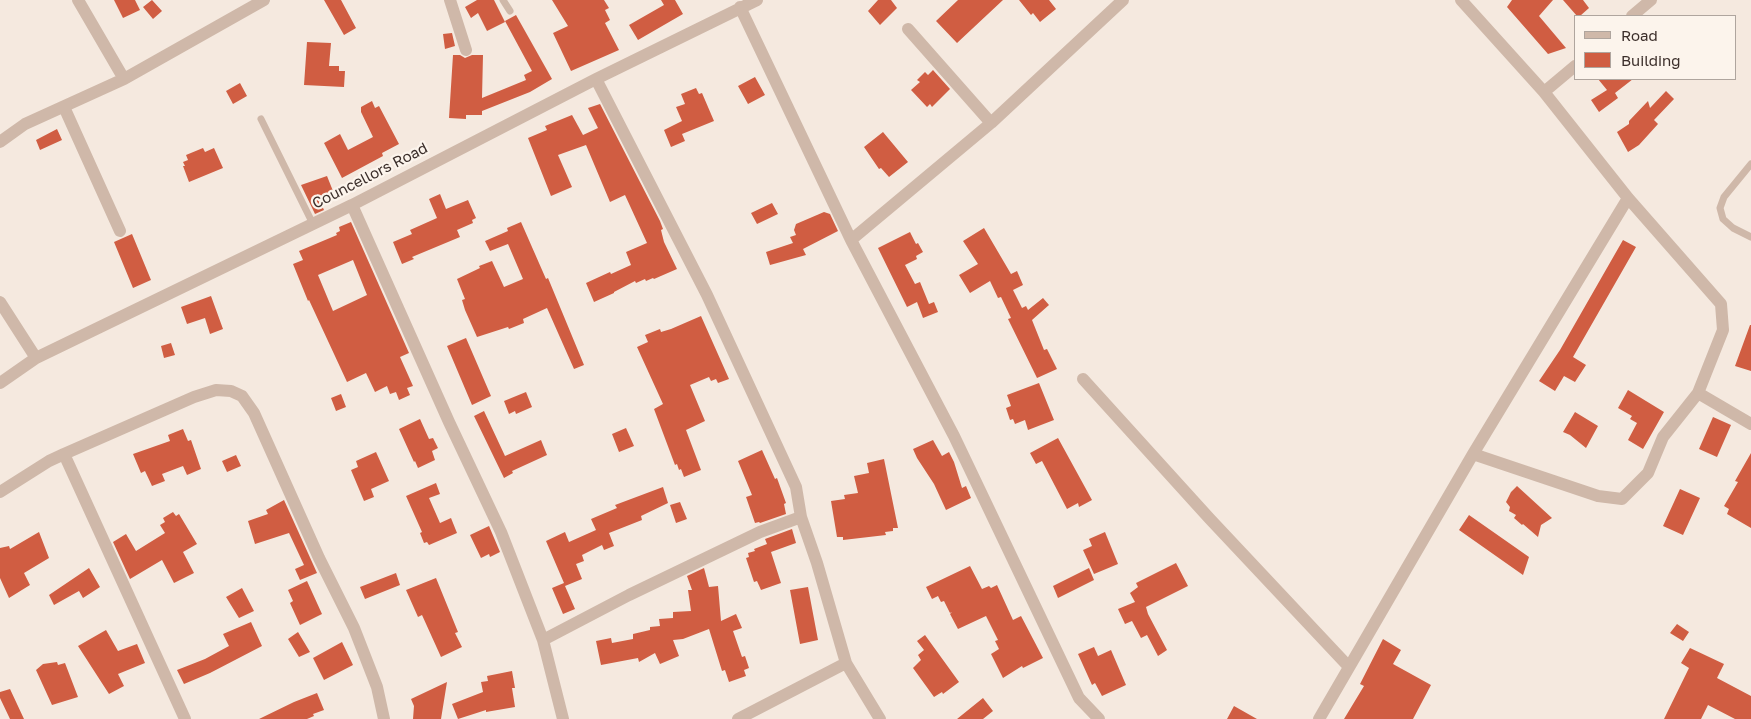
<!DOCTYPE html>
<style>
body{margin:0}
#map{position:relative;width:1751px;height:719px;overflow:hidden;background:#f5e9df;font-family:"Golos Text",sans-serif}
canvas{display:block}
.legend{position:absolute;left:1574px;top:15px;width:162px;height:65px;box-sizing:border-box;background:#fcf4ec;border:1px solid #afa59e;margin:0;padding:6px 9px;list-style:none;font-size:15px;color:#3b2e2a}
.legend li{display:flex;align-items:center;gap:10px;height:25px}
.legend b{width:25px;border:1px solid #afa59e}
</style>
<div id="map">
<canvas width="1751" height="719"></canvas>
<ul class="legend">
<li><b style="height:6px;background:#cfb8a9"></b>Road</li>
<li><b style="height:14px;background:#d05d42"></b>Building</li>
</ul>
</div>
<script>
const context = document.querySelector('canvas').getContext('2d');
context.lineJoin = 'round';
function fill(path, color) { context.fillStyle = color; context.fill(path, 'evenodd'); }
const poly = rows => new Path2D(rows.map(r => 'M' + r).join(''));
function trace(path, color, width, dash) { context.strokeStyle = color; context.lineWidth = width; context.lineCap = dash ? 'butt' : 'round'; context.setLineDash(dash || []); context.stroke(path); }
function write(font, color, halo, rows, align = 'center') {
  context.font = font + ' "Golos Text",sans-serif'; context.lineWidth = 4.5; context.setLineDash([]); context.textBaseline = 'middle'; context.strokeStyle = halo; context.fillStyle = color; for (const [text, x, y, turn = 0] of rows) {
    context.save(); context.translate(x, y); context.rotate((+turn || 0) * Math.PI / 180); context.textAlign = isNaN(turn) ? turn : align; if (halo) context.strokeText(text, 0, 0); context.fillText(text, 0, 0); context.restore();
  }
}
const building = poly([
 [114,0,135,0,140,10,123,18],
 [152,0,162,11,153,19,143,7],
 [324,0,341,0,356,28,344,35],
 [477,0,494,0,505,22,487,31,478,13,471,18,465,7],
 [552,0,604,0,609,8,605,10,610,20,605,23,619,50,571,71,553,33,568,26],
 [661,0,675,0,683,14,638,40,629,25,664,5],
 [878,0,891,0,897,8,880,25,868,11],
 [958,0,1003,0,957,43,936,21],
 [1019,0,1049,0,1056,9,1040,22,1033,13,1031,15],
 [1512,0,1553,0,1539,16,1566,48,1548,54,1507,7],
 [1563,0,1583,0,1589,8,1580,16,1577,16],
 [516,15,552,79,530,92,482,111,482,115,466,115,466,119,449,118,453,55,460,55,465,58,472,55,483,55,482,98,526,80,524,75,532,71,505,21],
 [452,33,455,46,445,49,443,34],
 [307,42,331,43,329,66,339,66,339,71,345,71,344,87,304,85],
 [933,70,950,89,932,107,930,104,927,107,911,90,920,82,917,80,925,72,928,75],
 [755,77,765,95,748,104,738,86],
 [1598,79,1633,79,1615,93,1618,98,1599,112,1591,100,1607,90],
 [240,83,247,96,233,104,226,91],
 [696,88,699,94,702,93,714,121,682,134,685,141,671,147,664,130,682,121,676,107,685,104,681,94],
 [1666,91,1674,99,1654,120,1658,124,1639,145,1628,152,1617,132,1629,124,1629,121,1648,101,1650,108],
 [372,101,375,108,379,106,399,144,382,153,383,156,342,178,324,143,340,134,348,150,373,137,361,112,361,107],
 [600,104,660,221,663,229,661,230,664,242,677,269,654,279,653,278,646,281,645,279,636,283,635,281,614,292,614,293,594,302,586,283,610,272,611,274,631,265,626,252,647,243,625,195,610,202,586,145,558,155,572,187,551,196,528,138,547,130,545,126,572,115,583,135,598,128,588,108],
 [57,129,62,140,40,150,36,140],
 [883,132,908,162,889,177,881,168,879,169,864,147],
 [203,148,205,152,214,148,223,168,189,182,183,166,185,166,183,162,188,160,186,155],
 [327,176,333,191,318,197,324,210,315,214,301,185],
 [440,194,446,209,468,200,476,218,472,220,473,223,457,230,460,237,412,257,414,259,402,264,393,242,412,234,410,230,437,218,429,199],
 [772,203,778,214,757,224,751,213],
 [824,212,830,214,838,231,803,249,806,255,770,265,766,252,793,243,790,237,796,235,794,230,796,224],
 [351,222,409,353,400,357,413,386,407,388,410,395,399,400,396,392,390,394,387,386,375,392,366,373,347,382,309,300,308,301,293,264,303,260,299,251,337,235,336,233,340,231,339,227],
 [353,260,367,295,333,311,318,275],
 [521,222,546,279,548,278,584,365,574,369,547,308,523,319,524,323,509,329,508,327,477,337,465,310,462,300,465,299,457,279,480,268,479,266,492,261,504,287,523,279,508,244,490,251,485,241,508,231,507,228],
 [984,228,1011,274,1017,271,1023,285,1013,290,1022,308,1026,306,1028,310,1043,298,1049,305,1032,320,1044,350,1047,349,1057,369,1037,378,1008,319,1011,318,1001,297,998,298,990,281,970,293,959,275,978,264,963,241],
 [910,232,916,244,918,243,923,252,916,256,917,259,905,265,915,284,920,282,929,304,934,302,938,312,923,318,917,302,907,307,878,248],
 [132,234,151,280,133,288,114,242],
 [1623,240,1636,247,1573,357,1586,365,1575,382,1564,376,1555,391,1539,381,1560,350],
 [211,296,223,329,210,334,205,318,187,324,181,307],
 [701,316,729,379,718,383,716,379,711,381,709,377,690,385,705,421,686,430,701,470,684,477,681,469,679,470,677,464,675,465,654,409,663,404,637,347,648,342,645,335,660,329,661,332,671,329],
 [1750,325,1751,325,1751,371,1735,366],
 [466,338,491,396,472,405,447,346],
 [171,343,175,355,164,358,161,346],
 [1039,383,1054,420,1028,430,1025,420,1015,424,1013,419,1010,420,1006,408,1011,406,1007,395],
 [1628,390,1664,412,1643,449,1628,440,1637,423,1630,419,1632,416,1618,408],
 [526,392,532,407,516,414,515,411,509,414,504,401],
 [341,394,346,407,336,411,331,398],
 [484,411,505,456,541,440,547,455,512,471,513,473,504,478,474,416],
 [1575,412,1598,426,1586,448,1570,435,1563,432],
 [1713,417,1731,425,1717,457,1699,449],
 [420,419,429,439,433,438,438,448,432,451,435,460,418,468,415,461,414,462,399,429],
 [626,428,634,446,619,452,612,434],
 [183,429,188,441,191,440,201,469,187,475,183,466,162,474,165,481,152,486,145,471,141,473,133,454,170,441,168,435],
 [1058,438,1092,500,1079,507,1078,503,1067,509,1042,461,1036,464,1030,453],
 [933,440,942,456,949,452,954,462,962,488,966,486,971,498,946,510,934,484,917,458,913,449],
 [762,450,775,479,777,478,786,503,784,504,786,514,760,523,759,522,755,523,746,497,752,495,738,461],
 [376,452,389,481,371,489,374,497,364,501,351,470,358,467,356,461],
 [1751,453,1751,528,1727,514,1729,509,1724,506,1738,482,1735,481],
 [236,455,241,466,227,472,222,461],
 [884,459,898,528,893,528,893,531,885,532,886,535,843,540,843,537,837,537,831,501,845,499,844,495,858,493,854,476,869,473,867,463],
 [436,483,440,494,429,498,440,523,451,518,457,533,429,545,427,542,424,543,420,533,422,532,406,496],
 [1517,486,1552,518,1541,525,1538,537,1523,524,1522,525,1514,518,1516,515,1509,511,1510,507,1506,502,1511,492],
 [663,487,668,503,641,516,642,520,609,533,614,546,604,550,602,545,582,555,584,561,576,564,582,579,565,586,575,609,563,614,552,588,564,583,546,541,565,532,569,542,596,530,591,519,617,508,615,505],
 [1680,489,1700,498,1683,535,1663,526],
 [284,500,317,573,300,580,295,569,304,565,289,533,255,544,248,521,268,514,266,510],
 [680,502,687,519,676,523,670,505],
 [173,512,176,516,179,514,197,544,183,552,194,573,174,583,162,560,130,579,113,542,126,534,136,551,165,533,160,525,165,522,163,518],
 [1469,515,1529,557,1523,575,1459,530],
 [489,526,500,552,490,557,489,554,481,558,470,535],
 [792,529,796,543,771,552,781,583,761,590,757,581,754,582,746,558,749,557,748,553,755,551,754,549,767,544,765,539],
 [39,532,49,558,24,573,30,585,9,598,0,578,0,548,9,546,10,549],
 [1105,532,1118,564,1094,574,1083,550,1092,546,1089,539],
 [1176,563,1188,586,1146,607,1148,614,1167,650,1158,656,1147,635,1141,638,1132,621,1125,624,1118,609,1135,602,1130,593,1138,587,1136,583],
 [970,566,982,589,989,586,991,588,997,585,1013,620,1021,616,1043,658,1023,668,1022,666,1003,678,991,654,999,649,995,641,998,640,986,616,958,629,950,614,952,612,950,613,944,601,941,602,938,596,932,599,926,587],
 [89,568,100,587,83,598,79,591,54,605,49,595],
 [704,568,709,587,718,586,721,621,736,614,742,628,733,631,742,657,745,656,749,668,744,670,746,676,729,682,725,670,722,671,709,629,683,639,673,640,679,656,660,664,655,653,639,662,638,658,601,665,596,641,611,638,612,643,633,639,633,634,650,630,650,627,660,626,659,619,673,618,673,612,691,611,688,590,692,590,687,576],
 [1089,568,1094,580,1058,598,1053,586],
 [396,573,400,585,365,599,360,587],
 [436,578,458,632,455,633,462,647,441,657,422,615,418,617,406,590],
 [307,581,322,614,300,625,290,603,293,601,288,590],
 [808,587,818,640,800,644,790,590],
 [242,588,254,611,239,618,226,597],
 [251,622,262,646,210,673,184,684,177,670,205,659,229,646,223,634],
 [1677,624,1689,632,1683,641,1670,633],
 [106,630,118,651,137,644,145,663,118,674,124,686,109,694,78,646],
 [298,632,310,652,299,657,288,639],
 [925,635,959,682,943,694,942,692,934,697,913,668,921,660,918,655,924,650,917,641],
 [1383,639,1401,650,1393,664,1431,685,1413,719,1344,719,1364,686,1360,684],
 [342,642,353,665,324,680,313,658],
 [1094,647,1098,656,1111,650,1126,685,1102,696,1095,683,1092,685,1078,654],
 [1690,648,1724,664,1717,678,1751,696,1751,719,1735,719,1708,705,1701,719,1664,719,1689,668,1681,663],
 [57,662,58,665,65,663,78,697,52,705,36,670,43,664],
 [512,671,515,688,512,688,515,707,486,712,486,710,458,719,452,704,483,692,481,682,488,681,487,676],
 [447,682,441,719,413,719,414,706,411,699],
 [10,689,24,719,10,719,0,698,0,692],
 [317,693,324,710,313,714,314,716,307,719,259,719,294,702],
 [983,698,993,711,983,719,957,719],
 [1234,706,1257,719,1227,719]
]);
const service = poly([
 [503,0,510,11],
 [261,119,313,224],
 [1751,164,1724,197,1720,208,1723,219,1733,228,1751,237]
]);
const minor = poly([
 [78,0,124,79],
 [450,0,466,50],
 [1461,0,1544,92,1628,198,1721,304,1723,330,1698,393,1663,437,1648,473,1622,499,1598,496,1473,454],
 [740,7,851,240,954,436,1079,698,1099,719],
 [1632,16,1651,0],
 [908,29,991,123],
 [596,79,707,295,796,487,801,517,817,563,846,663,880,719],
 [1544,92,1575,66],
 [64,107,120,231],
 [0,142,25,124,124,79,264,0],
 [352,205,449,422,501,532,543,640,563,719],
 [851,240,991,123,1123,0],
 [0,302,36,358],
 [1083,379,1209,518,1349,667],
 [0,383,36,358,352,205,596,79,757,0],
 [1698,393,1751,424],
 [64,454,194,397,216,390,231,391,242,396,254,413,319,558,354,628,377,687,384,719],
 [0,492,49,461,64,454,185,719],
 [543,640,629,595,760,532,801,517],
 [738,719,846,663],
 [1319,719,1473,454,1628,198]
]);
const streetNames = [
 ["Councellors Road",370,176,-27]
];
fill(building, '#d05d42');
trace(service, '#cfb8a9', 7);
trace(minor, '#cfb8a9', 12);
write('15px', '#3b2e2a', '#fcf4ec', streetNames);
</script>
